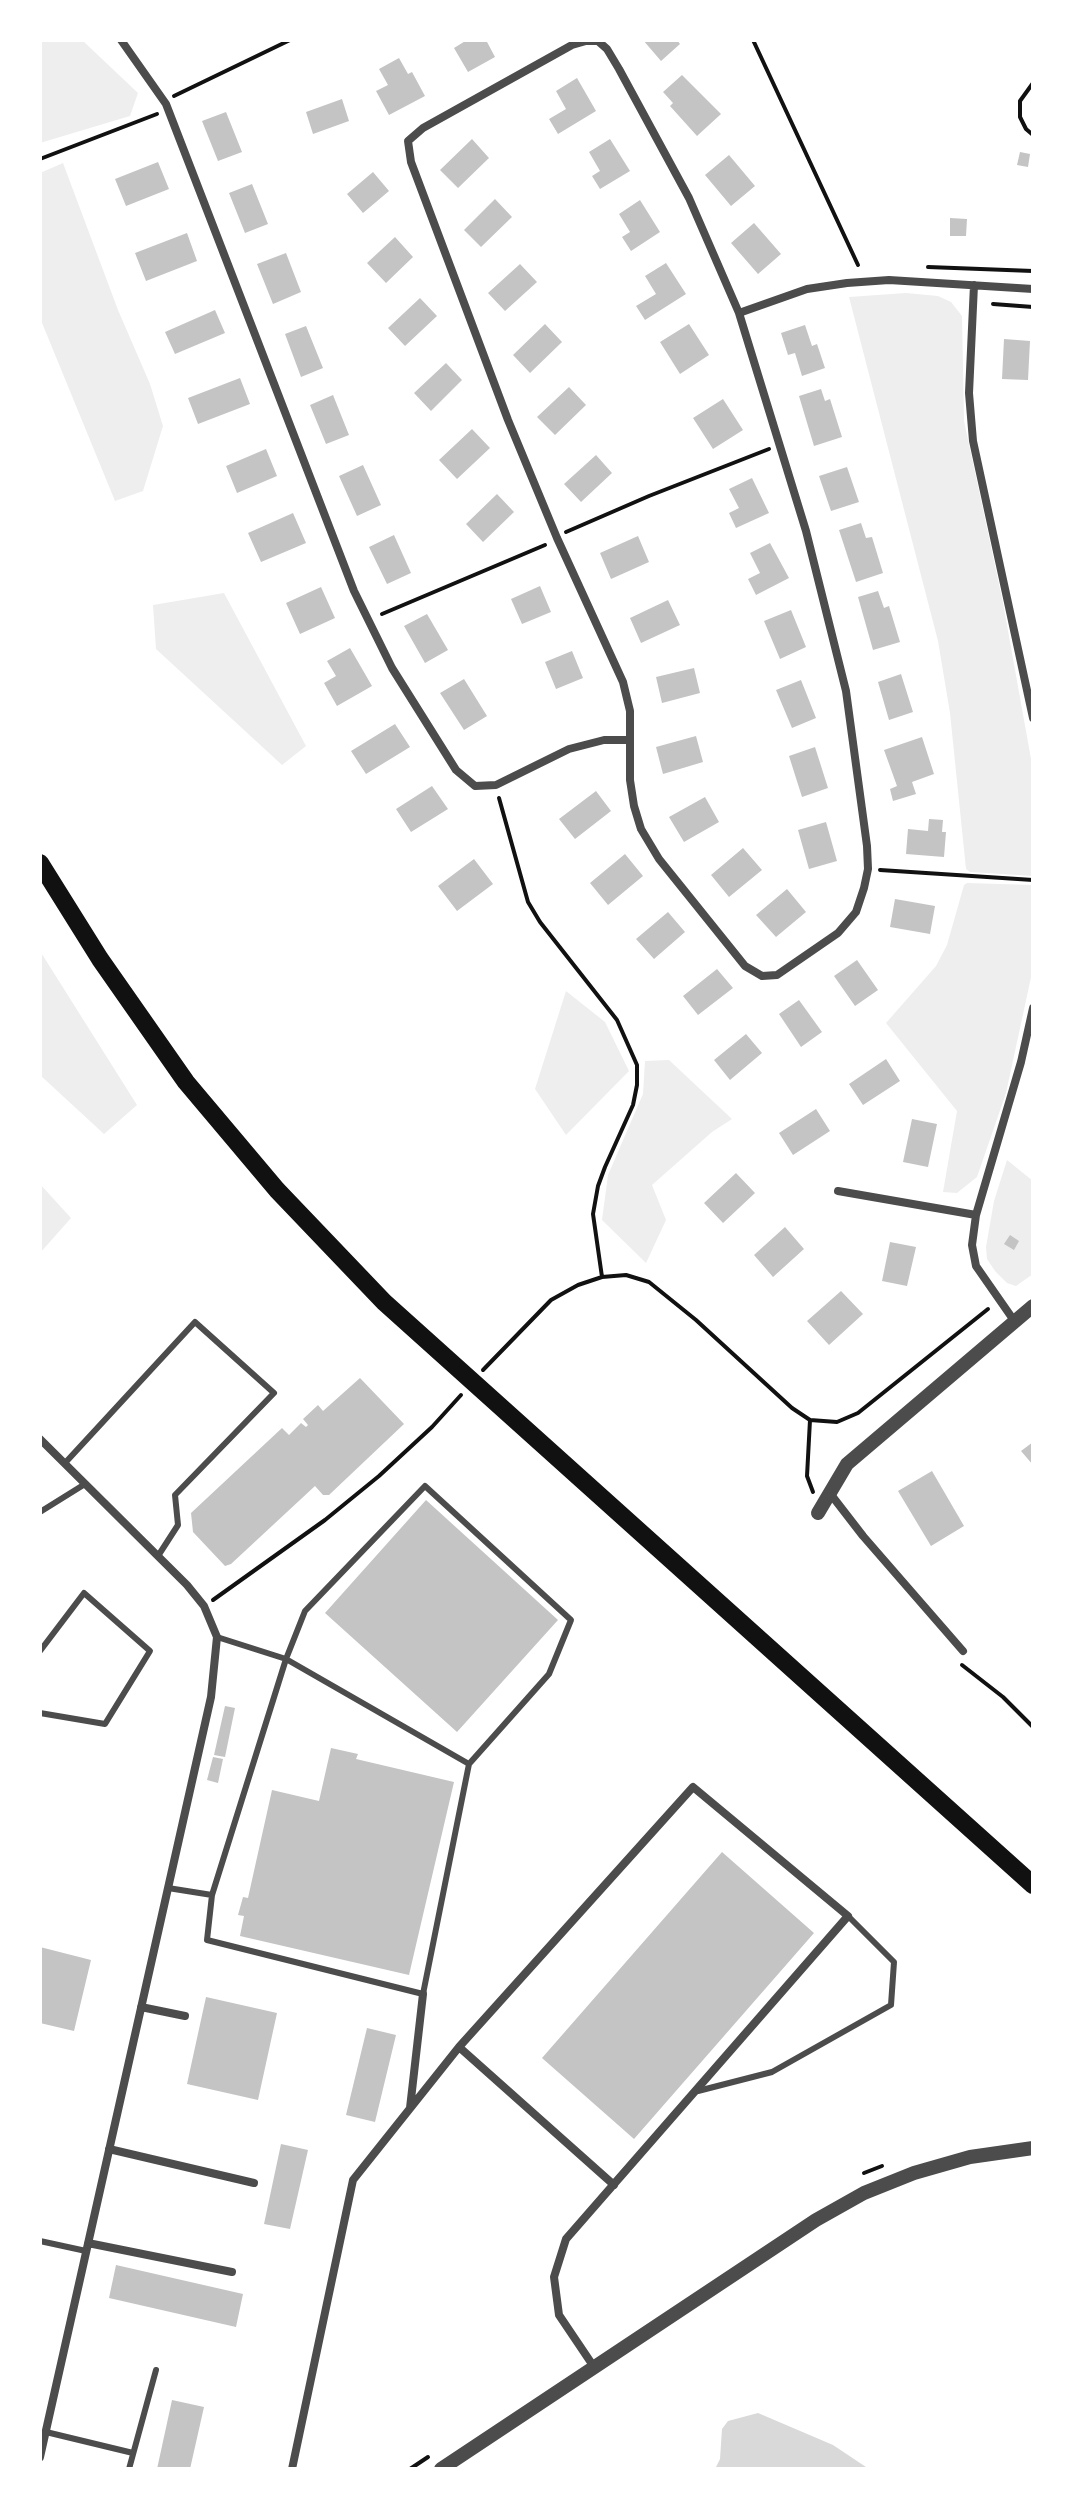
<!DOCTYPE html>
<style>
body{margin:0}
#map{position:relative;width:1073px;height:2509px;overflow:hidden;background:#fff;font-family:Overpass,sans-serif}
canvas{display:block}
.frame{position:absolute;inset:0;border:42px solid #fff;pointer-events:none}
</style>
<div id="map">
<canvas width="1073" height="2509"></canvas>
<div class="frame"></div>
</div>
<script>
const context = document.querySelector('canvas').getContext('2d');
context.lineJoin = 'round';
function fill(path, color) { context.fillStyle = color; context.fill(path, 'evenodd'); }
const poly = rows => new Path2D(rows.map(r => 'M' + r).join(''));
function trace(path, color, width, dash) { context.strokeStyle = color; context.lineWidth = width; context.lineCap = dash ? 'butt' : 'round'; context.setLineDash(dash || []); context.stroke(path); }
const green = poly([
 [40,40,82,40,138,93,130,116,40,143],
 [63,163,118,310,150,384,163,426,143,491,115,501,40,318,40,173],
 [906,293,938,296,951,302,962,316,964,421,1003,603,1033,770,1033,876,970,872,966,869,950,713,938,641,849,297],
 [224,593,306,746,282,765,156,649,153,605],
 [967,883,1033,885,1033,968,1006,1093,977,1177,957,1193,943,1192,957,1111,886,1023,936,966,947,945,964,885],
 [40,951,137,1105,104,1134,40,1075],
 [566,991,605,1022,629,1071,566,1135,535,1089],
 [669,1060,732,1119,712,1132,652,1185,666,1220,646,1263,602,1220,608,1175,643,1094,645,1061],
 [1007,1160,1033,1181,1033,1274,1016,1286,1007,1283,995,1271,987,1259,986,1247,994,1201],
 [40,1184,71,1218,40,1253]
]);
const water = poly([
 [758,2413,833,2445,869,2469,715,2469,720,2459,722,2429,728,2421]
]);
const building = poly([
 [467,40,486,40,495,57,468,72,454,48],
 [643,40,677,40,680,44,661,61],
 [399,58,408,74,412,72,425,96,389,115,376,91,388,85,379,69],
 [682,75,721,114,697,136,670,106,673,103,663,92],
 [577,78,596,111,558,134,549,119,566,109,556,91],
 [342,99,349,121,313,134,306,112],
 [226,112,242,152,218,161,202,121],
 [472,139,489,158,458,188,440,170],
 [610,139,630,171,600,189,592,176,600,171,589,152],
 [1020,152,1030,154,1028,167,1017,165],
 [729,155,755,186,731,206,705,175],
 [158,162,169,189,126,206,115,179],
 [373,172,389,191,363,213,347,194],
 [252,184,268,224,245,233,229,193],
 [495,199,512,217,481,247,464,230],
 [640,200,660,232,631,251,622,237,630,232,619,214],
 [950,218,967,219,966,236,950,236],
 [754,223,781,254,758,274,731,243],
 [187,233,197,261,146,281,135,253],
 [395,237,413,257,386,283,367,263],
 [286,253,301,292,273,304,257,264],
 [666,263,686,294,645,320,636,306,656,294,645,276],
 [520,264,537,282,505,311,488,293],
 [420,298,437,316,405,346,388,328],
 [215,310,225,333,175,354,165,332],
 [545,324,562,342,530,373,513,355],
 [689,324,709,355,680,374,660,342],
 [805,325,812,346,817,344,825,368,802,376,795,353,788,355,781,333],
 [306,326,323,368,301,377,285,334],
 [1004,339,1030,341,1028,380,1002,379],
 [446,363,462,380,431,411,414,393],
 [240,378,250,404,198,424,188,398],
 [569,387,586,405,555,435,537,417],
 [821,389,825,401,830,399,842,437,814,446,799,396],
 [333,395,349,435,326,444,310,405],
 [723,399,743,430,713,449,693,418],
 [472,429,490,448,457,479,439,460],
 [266,449,277,476,237,493,226,466],
 [596,455,612,473,581,502,564,484],
 [363,465,381,505,357,516,339,476],
 [847,467,859,502,831,511,819,476],
 [752,478,769,513,736,528,729,513,739,508,729,489],
 [497,494,514,512,483,542,466,524],
 [293,513,306,543,261,562,248,533],
 [861,523,866,538,872,537,883,573,856,582,839,530],
 [394,535,411,573,387,584,369,547],
 [638,536,649,562,611,579,600,553],
 [770,543,789,578,756,595,748,579,760,573,750,553],
 [540,586,551,612,522,624,511,599],
 [321,587,335,618,300,634,286,603],
 [878,591,884,608,889,606,900,642,873,650,858,597],
 [668,600,680,625,641,643,630,618],
 [791,610,806,647,780,659,764,621],
 [427,614,448,650,425,663,404,626],
 [350,648,372,686,337,706,324,683,336,676,327,661],
 [572,651,583,678,556,689,545,662],
 [694,668,700,693,662,703,656,677],
 [901,674,913,712,889,720,878,682],
 [464,679,487,716,464,730,440,693],
 [801,680,816,718,792,728,776,690],
 [395,724,410,747,366,774,351,751],
 [696,736,703,762,663,774,656,747],
 [922,737,934,774,912,782,916,794,893,801,890,789,897,786,884,750],
 [815,747,828,788,802,797,789,756],
 [432,786,448,809,411,832,396,809],
 [596,791,611,811,575,839,559,819],
 [705,797,719,822,684,842,669,817],
 [929,819,943,820,942,832,946,832,944,857,906,854,908,829,928,831],
 [826,822,837,861,809,869,798,830],
 [743,848,762,870,729,897,711,875],
 [625,854,643,876,608,905,590,883],
 [474,859,493,884,457,911,438,886],
 [787,889,806,912,776,937,756,915],
 [895,899,935,906,930,934,890,927],
 [668,912,685,932,654,959,636,939],
 [857,960,878,990,855,1006,834,976],
 [717,969,733,988,698,1015,683,996],
 [799,1000,822,1032,801,1047,779,1014],
 [746,1034,762,1053,730,1080,714,1060],
 [886,1059,900,1081,863,1105,849,1084],
 [816,1109,830,1131,793,1155,779,1133],
 [912,1119,937,1124,928,1167,903,1162],
 [736,1173,755,1193,723,1223,704,1203],
 [785,1227,804,1249,773,1277,754,1255],
 [1010,1235,1019,1241,1014,1250,1004,1244],
 [890,1242,916,1247,907,1286,882,1281],
 [841,1291,863,1314,829,1345,807,1321],
 [360,1378,404,1424,329,1495,323,1495,315,1486,231,1564,225,1566,193,1532,191,1513,282,1428,289,1435,301,1423,306,1427,308,1425,303,1419,318,1405,323,1411],
 [1033,1442,1033,1465,1021,1451],
 [932,1471,964,1526,931,1546,898,1491],
 [426,1500,558,1620,457,1732,325,1613],
 [225,1706,235,1708,225,1757,214,1755],
 [331,1748,358,1754,356,1759,454,1782,409,1975,240,1936,244,1916,238,1915,243,1897,248,1898,272,1790,319,1801],
 [213,1757,223,1759,218,1783,207,1780],
 [722,1852,814,1933,634,2139,542,2058],
 [40,1947,91,1960,74,2031,40,2023],
 [206,1997,277,2013,258,2100,187,2084],
 [367,2028,396,2035,375,2122,346,2115],
 [281,2144,308,2150,290,2229,264,2224],
 [116,2265,243,2294,236,2327,109,2298],
 [172,2400,204,2407,190,2469,157,2469]
]);
const path = poly([
 [753,40,858,265],
 [1033,83,1020,101,1020,117,1026,129,1033,135],
 [174,96,290,40],
 [40,159,157,114],
 [928,267,1033,271],
 [993,304,1033,307],
 [566,532,649,496,769,449],
 [382,614,545,545],
 [499,798,528,902,540,922,617,1020,637,1065,637,1085,633,1105,605,1167,598,1186,593,1214,602,1277],
 [880,870,1033,880],
 [483,1370,551,1300,578,1285,602,1277,626,1275,649,1282,696,1320,792,1408,810,1420,837,1422,858,1413,988,1309],
 [810,1420,807,1476,813,1492],
 [213,1600,325,1520,379,1476,432,1427,461,1395],
 [962,1665,1003,1697,1033,1727],
 [864,2173,882,2166],
 [410,2469,428,2457]
]);
const service = poly([
 [65,1463,195,1322,274,1393,175,1495,178,1525,158,1556],
 [40,1512,85,1484],
 [40,1651,84,1593,150,1651,105,1724,40,1713],
 [168,1888,212,1895,286,1659,217,1637],
 [212,1895,207,1940,423,1994,469,1764,549,1674,571,1620,425,1486,305,1611,286,1659,469,1764],
 [698,2091,772,2072,891,2005,894,1962,848,1916],
 [40,2241,86,2251],
 [46,2432,133,2453],
 [129,2469,156,2370]
]);
const minor = poly([
 [121,40,166,104,354,591,392,668,456,770,475,786,496,785,569,749,604,740,629,740],
 [586,41,598,41,607,49,619,69,689,198,739,313,806,531,846,691,867,846,868,869,864,888,856,912,838,933,777,975,762,976,745,966,659,859,641,829,634,806,630,780,630,711,623,682,557,538,508,420,411,162,408,141,423,128,572,45,586,41],
 [974,285,969,393,973,441,1033,718],
 [739,313,807,289,847,283,889,280,1033,289],
 [838,1191,976,1215],
 [1015,1322,976,1266,972,1245,976,1215,1021,1062,1033,1008],
 [40,1439,187,1585,204,1606,217,1637,211,1697,40,2457],
 [829,1492,863,1536,963,1651],
 [141,2007,185,2016],
 [459,2047,614,2185],
 [410,2108,423,1994],
 [109,2149,254,2183],
 [88,2243,232,2272],
 [292,2469,353,2180,459,2047,693,1787,848,1916,566,2239,554,2277,559,2315,594,2367]
]);
const tertiary = poly([
 [818,1513,847,1464,1033,1306],
 [441,2469,816,2220,864,2193,914,2173,970,2157,1033,2148]
]);
const trunk = poly([
 [40,863,100,959,186,1082,277,1190,384,1302,1033,1885]
]);
fill(green, '#eee');
fill(water, '#d9d9d9');
fill(building, '#c4c4c4');
trace(path, '#111', 4);
trace(service, '#4c4c4c', 6);
trace(minor, '#4c4c4c', 8);
trace(tertiary, '#4c4c4c', 14);
trace(trunk, '#111', 18);
</script>
